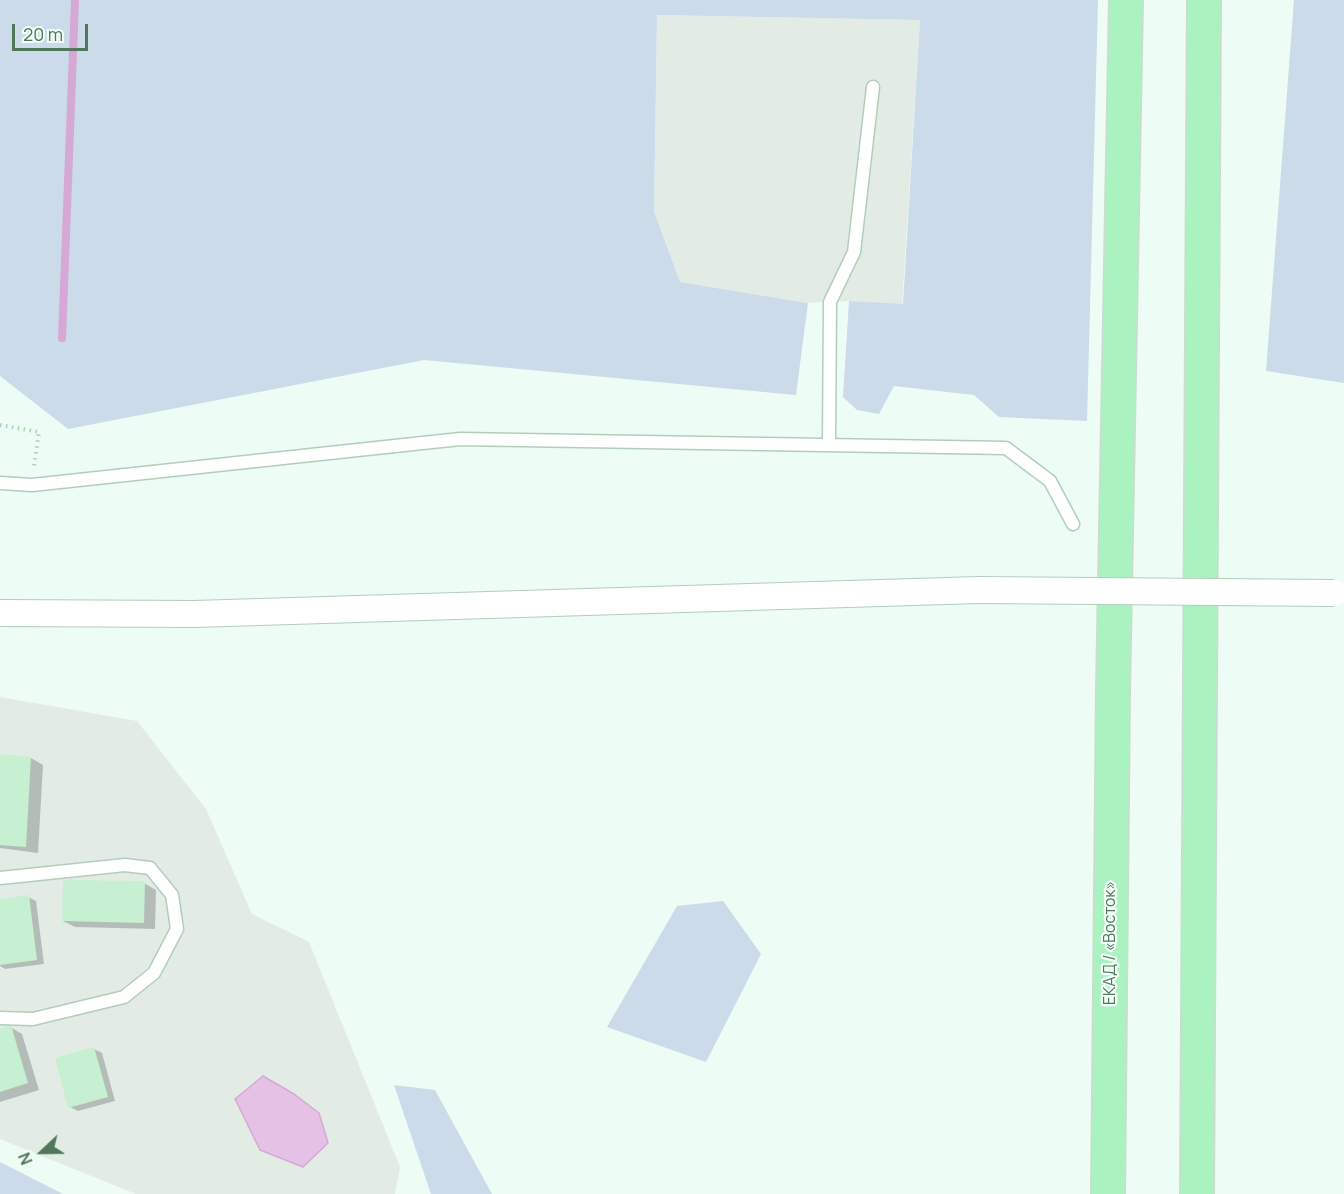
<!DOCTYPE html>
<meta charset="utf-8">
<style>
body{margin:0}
#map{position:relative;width:1344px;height:1194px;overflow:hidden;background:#edfcf4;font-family:Manrope,sans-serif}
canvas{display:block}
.north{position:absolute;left:12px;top:1122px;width:60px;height:60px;-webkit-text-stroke:4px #f4fef9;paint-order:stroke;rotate:248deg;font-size:16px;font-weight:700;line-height:24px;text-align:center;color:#507759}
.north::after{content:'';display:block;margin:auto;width:21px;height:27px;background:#507759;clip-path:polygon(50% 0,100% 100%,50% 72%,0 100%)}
.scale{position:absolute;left:12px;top:24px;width:76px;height:27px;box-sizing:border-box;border:3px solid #507759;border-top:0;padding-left:8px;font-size:18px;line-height:21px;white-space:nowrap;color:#507759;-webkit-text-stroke:4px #f4fef9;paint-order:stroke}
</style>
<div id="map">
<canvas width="1344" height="1194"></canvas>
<div class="north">N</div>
<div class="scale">20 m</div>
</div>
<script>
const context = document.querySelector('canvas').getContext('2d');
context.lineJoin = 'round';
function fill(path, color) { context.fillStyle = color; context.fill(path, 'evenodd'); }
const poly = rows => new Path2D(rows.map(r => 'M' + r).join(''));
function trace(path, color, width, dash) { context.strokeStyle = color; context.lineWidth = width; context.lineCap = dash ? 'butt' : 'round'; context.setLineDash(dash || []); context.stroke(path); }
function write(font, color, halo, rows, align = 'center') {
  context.font = font + ' Manrope,sans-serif'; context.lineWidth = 4.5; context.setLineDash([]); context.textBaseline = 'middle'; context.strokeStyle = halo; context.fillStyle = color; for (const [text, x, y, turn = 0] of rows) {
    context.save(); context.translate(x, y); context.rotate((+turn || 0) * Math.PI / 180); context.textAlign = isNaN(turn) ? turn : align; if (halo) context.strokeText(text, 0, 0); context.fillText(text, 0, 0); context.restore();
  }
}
const industrial = poly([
 [657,15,920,20,902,305,849,301,808,303,680,282,654,210],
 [0,697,137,721,206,809,252,914,309,942,400,1167,395,1194,136,1194,0,1139]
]);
const green = poly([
 [0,0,1098,0,1087,421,999,417,974,395,894,386,879,414,857,410,843,397,849,301,903,304,920,20,657,15,654,211,680,282,808,303,796,395,424,360,68,429,0,376],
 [1294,0,1344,0,1344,383,1266,371],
 [723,901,761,954,706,1062,607,1027,677,906],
 [394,1085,435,1090,492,1194,431,1194],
 [0,1162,63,1194,0,1194]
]);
const water = poly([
 [263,1076,294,1094,319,1113,328,1143,303,1167,260,1150,235,1099,263,1076]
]);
const shadow = poly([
 [0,756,31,758,43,765,38,853,0,848],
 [144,883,156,890,155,929,75,927,63,921],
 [28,897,36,901,44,964,5,969,0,966,0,901],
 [10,1027,22,1034,39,1090,0,1102,0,1030],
 [94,1049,102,1053,115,1101,78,1111,70,1107]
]);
const stream = poly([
 [62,338,75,0]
]);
const building = poly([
 [0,754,31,757,26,847,0,845],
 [63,880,145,881,144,923,62,921],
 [29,895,37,960,0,965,0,899],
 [11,1025,28,1083,0,1092,0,1029],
 [94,1047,108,1097,68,1108,55,1058]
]);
const path = poly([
 [0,425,39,432,34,466]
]);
const service = poly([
 [829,444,830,302,854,252,873,87],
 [0,483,32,485,460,439,1006,448,1050,481,1073,524],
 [0,878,125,865,150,868,172,895,177,929,154,973,124,997,33,1019,0,1018]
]);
const minor = poly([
 [0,613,194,614,979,590]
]);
const trunk = poly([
 [1108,1194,1113,691,1126,0],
 [1197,1194,1204,0]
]);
const minorBridge = poly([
 [979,590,1334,593]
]);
const streetNames = [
 ["ЕКАД / «Восток»",1111,943,-90]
];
fill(industrial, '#e2ece5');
fill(green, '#cbdbea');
fill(water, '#e5c2e5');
trace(water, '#d6a8d5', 1.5);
fill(shadow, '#0003');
trace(stream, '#d6a8d5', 8);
fill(building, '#c6f0d1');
trace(service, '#b2cebb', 15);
trace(minor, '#b2cebb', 28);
trace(trunk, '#ced9d1', 36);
trace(path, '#a8d5b4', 4, [1.5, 4.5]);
trace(service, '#fff', 12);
trace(minor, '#fff', 26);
trace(trunk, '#aaf3c1', 33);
trace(minorBridge, '#b2cebb', 28, []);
trace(minorBridge, '#fff', 26);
write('16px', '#507759', '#f4fef9', streetNames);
</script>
